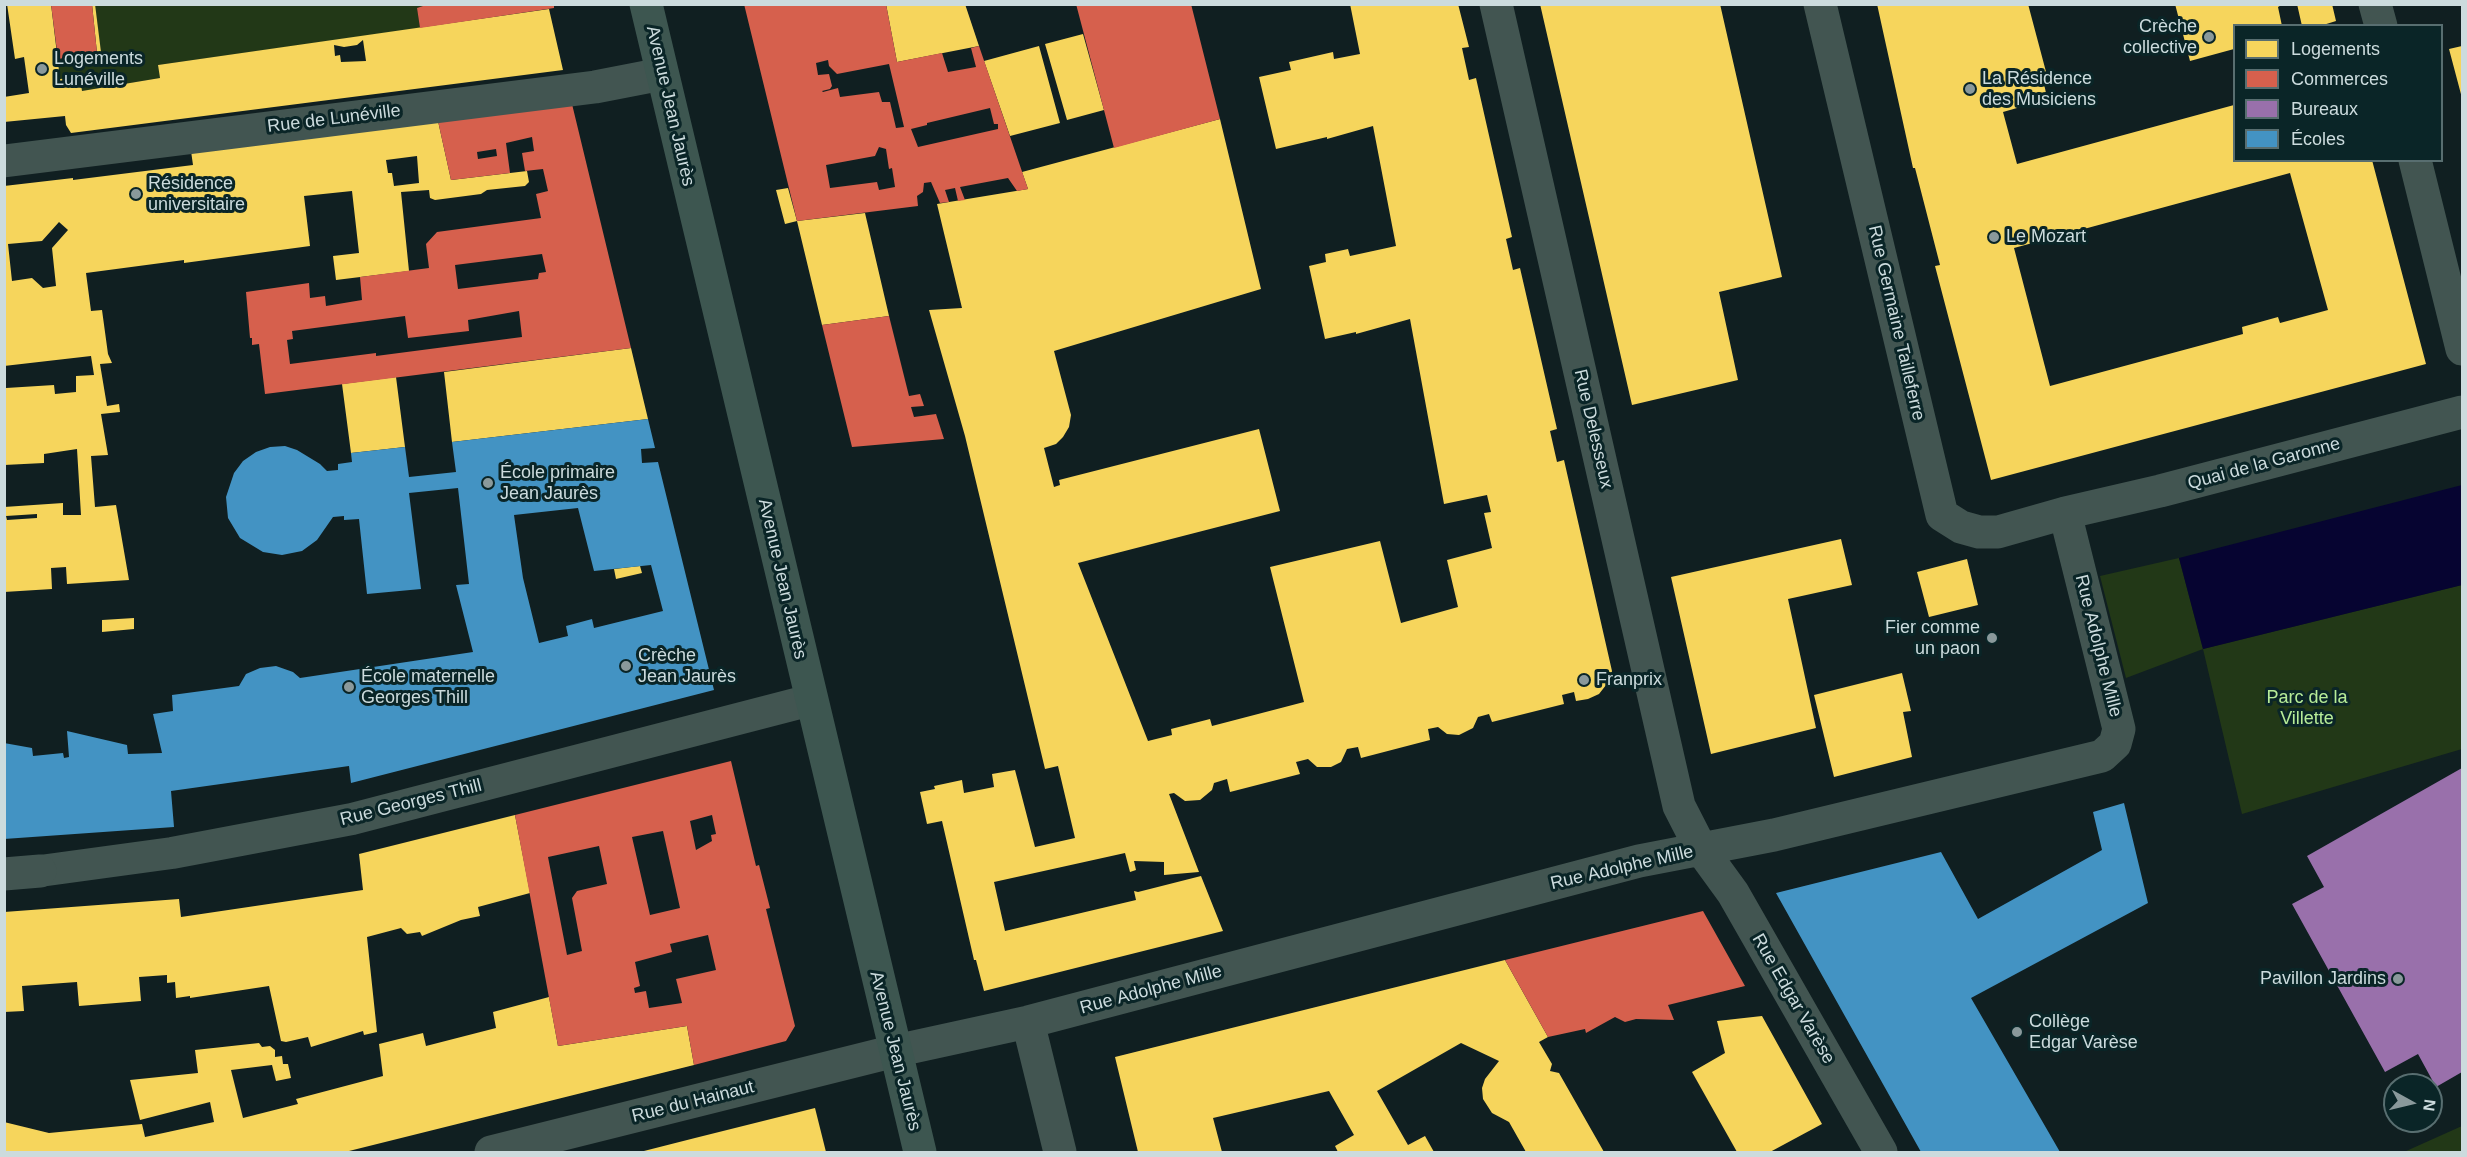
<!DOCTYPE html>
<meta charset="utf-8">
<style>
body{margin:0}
#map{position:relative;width:2467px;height:1157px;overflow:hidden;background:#101f21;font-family:Helvetica,sans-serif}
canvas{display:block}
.frame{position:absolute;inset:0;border:6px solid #ccdbdd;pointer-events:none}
.legend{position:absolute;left:2233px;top:24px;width:210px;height:138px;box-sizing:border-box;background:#0a2527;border:2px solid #586e70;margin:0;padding:8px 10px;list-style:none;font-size:18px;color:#ccdbdd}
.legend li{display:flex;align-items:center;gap:12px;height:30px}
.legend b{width:30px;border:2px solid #586e70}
.north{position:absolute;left:2383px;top:1073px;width:60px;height:60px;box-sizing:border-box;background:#0a2527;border:2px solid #586e70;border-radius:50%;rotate:98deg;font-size:16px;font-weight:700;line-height:24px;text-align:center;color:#ccdbdd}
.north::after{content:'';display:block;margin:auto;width:21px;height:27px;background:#8a999b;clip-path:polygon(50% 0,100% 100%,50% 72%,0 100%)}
</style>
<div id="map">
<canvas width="2467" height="1157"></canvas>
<div class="frame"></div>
<ul class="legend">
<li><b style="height:16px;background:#f6d55c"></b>Logements</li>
<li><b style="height:16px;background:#d6604d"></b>Commerces</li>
<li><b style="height:16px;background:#9970ab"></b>Bureaux</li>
<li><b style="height:16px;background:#4393c3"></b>Écoles</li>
</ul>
<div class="north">N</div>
</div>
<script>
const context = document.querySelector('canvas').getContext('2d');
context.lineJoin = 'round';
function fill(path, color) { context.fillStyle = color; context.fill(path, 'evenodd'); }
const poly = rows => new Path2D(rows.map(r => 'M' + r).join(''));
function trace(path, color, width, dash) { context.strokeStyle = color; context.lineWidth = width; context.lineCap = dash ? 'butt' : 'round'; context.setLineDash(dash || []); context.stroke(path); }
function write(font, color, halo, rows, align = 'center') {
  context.font = font + ' Helvetica,sans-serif'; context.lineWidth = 6; context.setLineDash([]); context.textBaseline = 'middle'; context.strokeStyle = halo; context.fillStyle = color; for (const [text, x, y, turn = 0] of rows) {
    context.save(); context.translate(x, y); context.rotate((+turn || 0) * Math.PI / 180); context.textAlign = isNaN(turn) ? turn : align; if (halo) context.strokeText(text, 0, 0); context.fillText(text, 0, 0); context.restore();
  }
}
const green = poly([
 [95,5,429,5,417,8,420,28,158,65,160,78,82,91,80,77,60,79,58,59,101,52],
 [2179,558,2203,649,2462,585,2462,749,2242,814,2203,649,2126,678,2100,576],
 [2462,1126,2462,1152,2404,1152]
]);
const water = poly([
 [2462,485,2462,585,2203,649,2179,558]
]);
const homes = poly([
 [7,4,51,4,60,79,80,77,82,91,160,78,158,65,549,9,563,70,71,133,66,125,65,116,4,122,4,97,29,93,24,57,15,59],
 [363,40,366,61,341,62,340,55,335,56,334,45,344,47,357,45],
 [92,4,95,4,101,52,97,53],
 [886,4,965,4,979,46,897,62],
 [1350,4,1458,4,1469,47,1462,48,1469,80,1476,78,1512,237,1506,239,1513,270,1520,268,1557,429,1550,431,1557,462,1564,460,1612,671,1610,680,1599,694,1588,699,1576,701,1574,692,1562,695,1564,704,1492,722,1489,714,1478,717,1473,728,1459,735,1447,734,1438,727,1428,729,1430,740,1361,758,1358,747,1347,749,1341,762,1331,767,1317,767,1308,759,1296,762,1300,774,1230,792,1227,779,1214,783,1212,790,1200,800,1185,801,1174,793,1169,794,1199,872,1164,875,1164,862,1134,861,1136,870,1130,872,1125,853,994,882,1005,931,1136,900,1134,891,1138,892,1201,876,1223,931,984,991,976,960,974,960,942,821,927,824,920,792,935,789,934,786,962,780,964,793,994,787,992,774,1015,770,1035,847,1075,838,1058,766,1045,769,965,436,929,310,962,308,937,204,1028,189,1022,172,1220,119,1261,289,1054,351,1071,415,1069,427,1063,437,1056,444,1044,448,1054,487,1060,485,1059,480,1259,429,1280,511,1078,563,1148,741,1172,735,1171,729,1210,719,1212,726,1304,702,1270,567,1380,541,1401,623,1458,607,1447,560,1492,548,1484,513,1491,512,1487,495,1444,504,1410,319,1356,334,1356,332,1325,339,1309,266,1326,262,1325,254,1348,249,1350,256,1396,246,1373,126,1327,139,1327,137,1276,149,1259,77,1291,70,1289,62,1333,52,1334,59,1360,54],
 [1540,4,1720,4,1782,277,1719,292,1738,380,1632,405],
 [1877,4,2028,4,2049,83,2044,84,2046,93,2029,99,2031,104,2003,112,2017,164,2234,105,2234,160,2372,160,2426,364,1991,480,1935,266,1940,265,1915,168,1913,168],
 [2290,173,2328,310,2280,323,2278,317,2242,327,2243,334,2050,386,2014,248],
 [2175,4,2283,4,2278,7,2282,26,2234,26,2234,49,2190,61],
 [2297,4,2332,4,2336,21,2320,26,2302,26],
 [1083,34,1104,110,1067,120,1045,44],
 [1039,46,1060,123,1010,136,984,61],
 [2462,46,2462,98,2449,49],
 [438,121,451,180,527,171,529,182,525,186,487,190,481,194,435,200,430,198,429,190,401,192,409,271,336,280,333,256,359,253,352,191,304,196,310,246,184,263,184,260,86,273,91,311,102,310,108,354,112,363,100,364,107,406,119,404,120,412,101,414,108,455,91,456,95,507,116,505,129,580,67,584,66,567,51,568,52,589,4,592,4,507,63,503,63,515,81,515,77,449,44,454,44,463,4,465,6,388,54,385,55,394,76,392,76,376,94,375,91,356,4,366,4,186,73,178,73,180,193,165,191,151],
 [417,156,419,183,394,186,392,173,388,173,386,160],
 [59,222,68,230,52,248,56,286,43,288,32,278,12,281,8,244,42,241],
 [37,514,37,518,7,520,6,516],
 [788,188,797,221,785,224,776,190],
 [865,213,889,316,822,325,797,221],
 [631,348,648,419,452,442,444,372],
 [396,377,405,447,351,453,342,384],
 [1841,539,1852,585,1788,599,1816,728,1711,754,1671,577],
 [1967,559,1978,605,1929,617,1917,572],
 [640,566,642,573,616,579,614,569],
 [134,618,134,629,102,632,102,620],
 [1902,673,1911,711,1903,712,1912,757,1834,777,1814,695],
 [515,815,530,893,478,907,480,916,461,920,422,936,420,932,407,934,401,928,367,937,377,1032,364,1035,363,1031,311,1047,308,1037,286,1042,281,1041,269,986,190,998,190,996,176,998,175,982,167,983,167,975,139,977,141,1001,79,1006,77,982,22,986,24,1011,4,1012,4,912,179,899,181,917,363,890,359,854],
 [1505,960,1548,1037,1539,1042,1552,1064,1550,1071,1559,1073,1604,1152,1526,1152,1509,1122,1492,1113,1483,1099,1482,1088,1485,1079,1499,1061,1461,1043,1377,1091,1408,1145,1425,1136,1434,1152,1338,1152,1335,1146,1354,1135,1329,1091,1213,1118,1222,1152,1138,1152,1115,1057],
 [549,997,558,1046,687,1026,694,1065,345,1152,4,1152,4,1122,49,1133,142,1124,145,1137,214,1122,210,1102,140,1120,130,1080,198,1073,195,1050,259,1043,262,1047,270,1046,275,1050,275,1057,282,1056,283,1064,288,1064,291,1078,276,1081,272,1065,231,1070,243,1118,298,1104,296,1099,383,1076,379,1044,423,1033,426,1046,496,1028,493,1012],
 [1762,1016,1822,1124,1770,1152,1737,1152,1692,1072,1725,1053,1717,1021],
 [815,1108,826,1152,640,1152,695,1138]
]);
const shops = poly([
 [51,4,92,4,97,53,58,59],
 [429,4,554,4,554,8,420,28,417,8],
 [744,4,886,4,897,62,942,53,948,72,976,67,971,48,979,46,1028,189,1017,191,1008,178,960,187,965,200,958,201,955,188,945,190,949,202,940,203,931,182,924,183,923,192,917,196,918,206,797,221],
 [828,60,829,66,837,74,889,64,904,127,896,128,890,102,882,102,879,92,840,97,838,88,823,92,822,91,830,89,832,86,829,74,818,75,816,63],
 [990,108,994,124,998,124,998,129,918,147,911,129,927,125,927,123],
 [879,147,886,149,889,169,892,168,895,187,879,190,877,182,830,188,826,165,875,156],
 [1076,4,1191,4,1220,119,1114,148],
 [572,104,631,348,265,394,259,344,252,345,252,338,250,338,246,292,309,283,310,298,325,296,326,306,362,300,360,277,429,268,426,244,437,232,541,218,536,194,548,191,543,169,525,171,522,153,534,151,532,137,506,143,510,173,451,180,438,121],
 [496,149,497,156,478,159,477,152],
 [542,254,546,272,539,273,538,279,458,289,455,265],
 [519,311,522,337,376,356,376,353,290,364,287,340,293,339,292,331,405,316,408,338,469,331,468,320],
 [889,316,909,396,920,394,924,406,911,407,914,417,936,414,944,439,852,447,822,325],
 [731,761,756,866,759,865,770,908,766,909,795,1026,786,1041,694,1065,687,1026,558,1046,515,815],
 [712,815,716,834,711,835,712,841,696,850,690,821],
 [663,831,680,908,650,915,632,837],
 [599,846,607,884,577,891,572,898,582,951,567,955,548,857],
 [708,935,716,970,676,979,682,1003,649,1008,646,991,635,993,634,988,640,986,635,962,672,952,670,944],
 [1703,911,1745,986,1668,1005,1674,1020,1636,1019,1625,1022,1615,1017,1586,1033,1585,1029,1548,1037,1505,960]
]);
const offices = poly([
 [2462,768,2462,1072,2436,1087,2418,1054,2385,1072,2292,904,2324,887,2307,856]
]);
const schools = poly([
 [648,419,655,448,641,449,642,463,658,462,714,690,351,783,349,766,171,791,174,827,4,839,4,743,32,748,33,756,63,753,64,758,69,757,67,731,127,745,128,754,162,753,153,714,173,711,172,695,239,686,246,674,260,668,276,666,293,672,300,678,473,652,456,585,469,584,458,488,409,493,421,589,367,594,359,519,344,520,344,516,333,517,317,540,302,551,282,555,263,552,240,538,228,518,226,497,234,473,243,461,256,452,270,447,285,446,297,450,320,464,327,471,338,470,338,464,352,462,351,453,405,447,409,477,456,472,452,442],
 [578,508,594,571,651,565,663,611,594,628,592,619,566,626,568,636,539,643,523,578,514,515],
 [2124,803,2148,903,1971,998,2060,1152,1921,1152,1776,893,1941,852,1978,919,2102,850,2093,812]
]);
const pedestrian = poly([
 [40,871,172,853,352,819,811,700]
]);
const minor = poly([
 [1496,4,1679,806,1701,849,1733,893,1881,1152],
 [1820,4,1942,515,1961,527,1979,532,1998,532,2065,513,2160,491,2462,412],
 [2375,4,2381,26],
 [2415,160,2462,349],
 [4,161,595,87,662,74],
 [4,874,40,871],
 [1028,1022,1060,1152],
 [491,1152,895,1051,1028,1022,1639,861,1774,835,2102,756,2115,744,2119,729,2065,513]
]);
const primary = poly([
 [646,4,920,1152]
]);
const markers = [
 [2209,37,6,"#8a999b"],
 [42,69,6,"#8a999b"],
 [1970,89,6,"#8a999b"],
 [136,194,6,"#8a999b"],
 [1994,237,6,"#8a999b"],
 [488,483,6,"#8a999b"],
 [1992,638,6,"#8a999b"],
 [626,666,6,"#8a999b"],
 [1584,680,6,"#8a999b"],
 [349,687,6,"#8a999b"],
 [2398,979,6,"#8a999b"],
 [2017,1032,6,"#8a999b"]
];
const poiNames = [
 ["Crèche",2197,27,"right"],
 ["collective",2197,48,"right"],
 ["Logements",54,59],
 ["Lunéville",54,80],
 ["La Résidence",1982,79],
 ["des Musiciens",1982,100],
 ["Résidence",148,184],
 ["universitaire",148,205],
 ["Le Mozart",2006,237],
 ["École primaire",500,473],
 ["Jean Jaurès",500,494],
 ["Fier comme",1980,628,"right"],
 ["un paon",1980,649,"right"],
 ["Crèche",638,656],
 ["Jean Jaurès",638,677],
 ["École maternelle",361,677],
 ["Georges Thill",361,698],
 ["Franprix",1596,680],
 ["Pavillon Jardins",2386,979,"right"],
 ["Collège",2029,1022],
 ["Edgar Varèse",2029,1043]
];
const streetNames = [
 ["Avenue Jean Jaurès",670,106,77],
 ["Rue de Lunéville",334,119,-7],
 ["Rue Germaine Tailleferre",1896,323,77],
 ["Rue Delesseux",1593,429,77],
 ["Quai de la Garonne",2264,464,-15],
 ["Avenue Jean Jaurès",782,579,77],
 ["Rue Adolphe Mille",2098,646,76],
 ["Rue Georges Thill",411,803,-14],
 ["Rue Adolphe Mille",1622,868,-13],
 ["Rue Adolphe Mille",1151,990,-15],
 ["Rue Edgar Varèse",1793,999,60],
 ["Avenue Jean Jaurès",895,1051,76],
 ["Rue du Hainaut",693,1102,-14]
];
const parkNames = [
 ["Parc de la",2307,698],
 ["Villette",2307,719]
];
fill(green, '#223817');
fill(water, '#060431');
fill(homes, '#f6d55c');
fill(shops, '#d6604d');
fill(offices, '#9970ab');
fill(schools, '#4393c3');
trace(pedestrian, '#425551', 32);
trace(minor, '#425551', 33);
trace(primary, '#3d5650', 33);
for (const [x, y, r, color] of markers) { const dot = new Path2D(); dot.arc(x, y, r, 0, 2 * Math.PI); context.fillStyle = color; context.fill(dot); trace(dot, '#0a2527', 2); }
write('18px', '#ccdbdd', '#0a2527', poiNames, 'left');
write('18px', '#ccdbdd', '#0a2527', streetNames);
write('18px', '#b7ec98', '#0a2527', parkNames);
</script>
